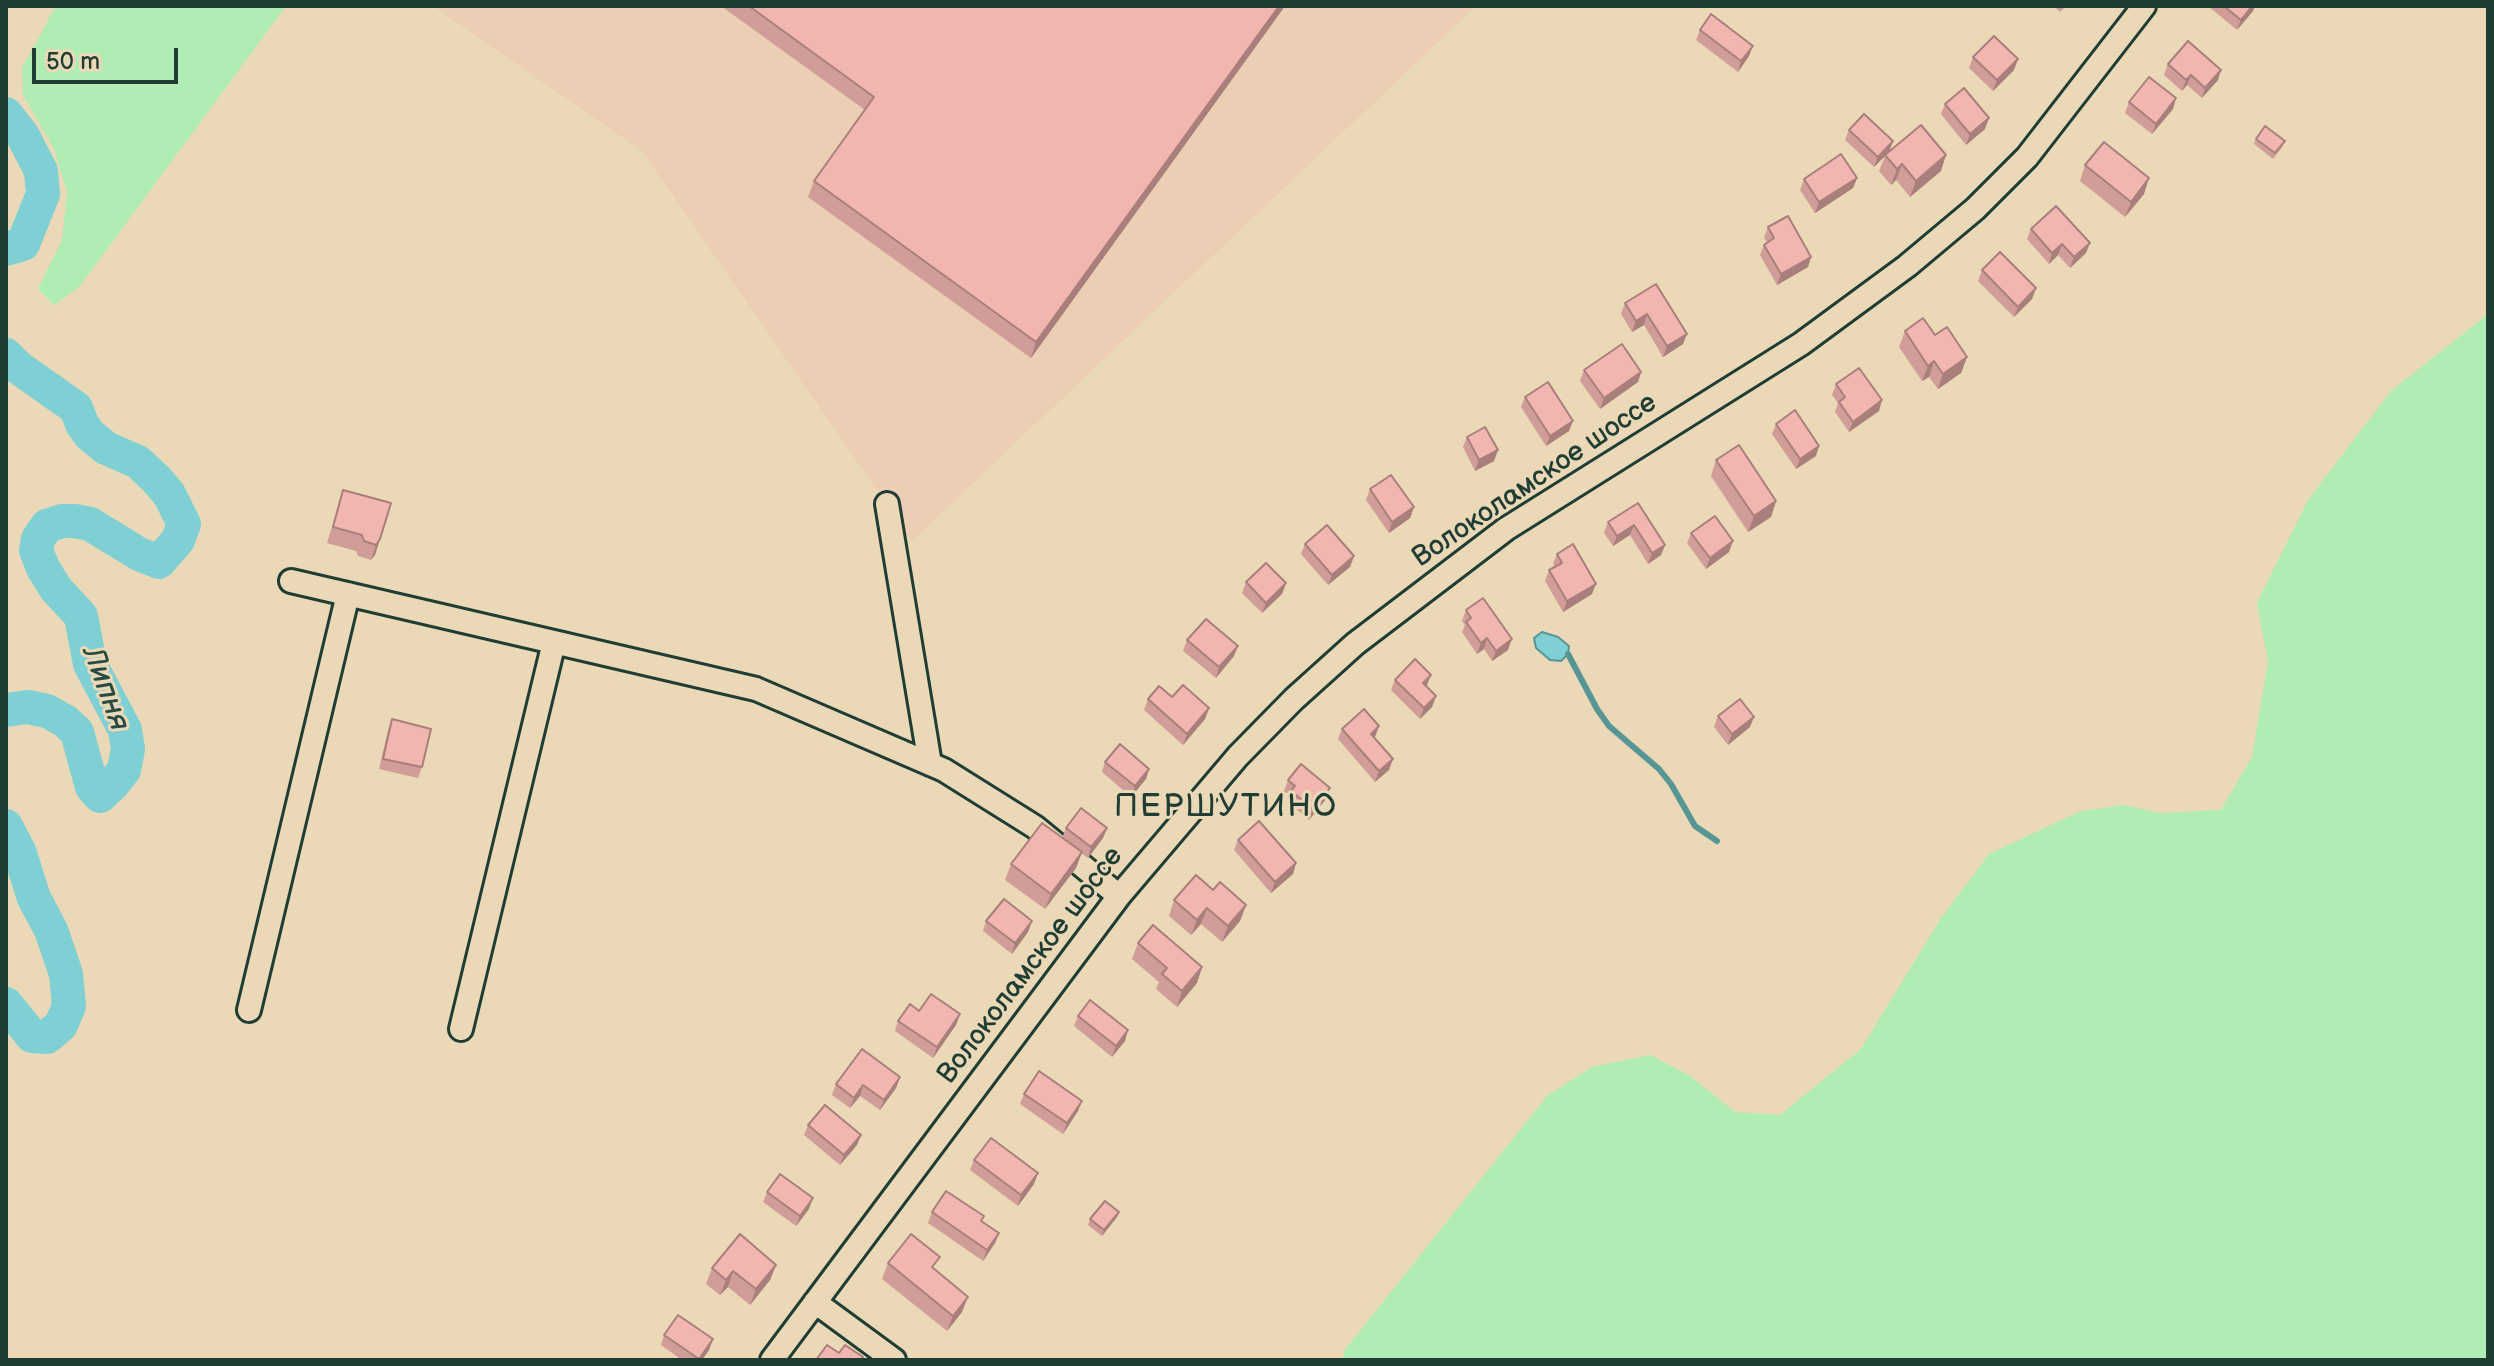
<!DOCTYPE html>
<meta charset="utf-8">
<style>
body{margin:0}
#map{position:relative;width:2494px;height:1366px;overflow:hidden;background:#ead8b6;font-family:"Balsamiq Sans",sans-serif}
canvas{display:block}
.frame{position:absolute;inset:0;border:8px solid #1f3d34;pointer-events:none}
.scale{position:absolute;left:32px;top:48px;width:146px;height:36px;box-sizing:border-box;border:4px solid #1f3d34;border-top:0;padding-left:10px;font-size:24px;line-height:28px;white-space:nowrap;color:#1f3d34;-webkit-text-stroke:6px #ead8b6;paint-order:stroke}
</style>
<div id="map">
<canvas width="2494" height="1366"></canvas>
<div class="frame"></div>
<div class="scale">50 m</div>
</div>
<script>
const context = document.querySelector('canvas').getContext('2d');
context.lineJoin = 'round';
function fill(path, color) { context.fillStyle = color; context.fill(path, 'evenodd'); }
const poly = rows => new Path2D(rows.map(r => 'M' + r).join(''));
function trace(path, color, width, dash) { context.strokeStyle = color; context.lineWidth = width; context.lineCap = dash ? 'butt' : 'round'; context.setLineDash(dash || []); context.stroke(path); }
function write(font, color, halo, rows, align = 'center') {
  context.font = font + ' "Balsamiq Sans",sans-serif'; context.lineWidth = 6; context.setLineDash([]); context.textBaseline = 'middle'; context.strokeStyle = halo; context.fillStyle = color; for (const [text, x, y, turn = 0] of rows) {
    context.save(); context.translate(x, y); context.rotate((+turn || 0) * Math.PI / 180); context.textAlign = isNaN(turn) ? turn : align; if (halo) context.strokeText(text, 0, 0); context.fillText(text, 0, 0); context.restore();
  }
}
const built = poly([
 [433,6,1476,6,912,541,642,151]
]);
const green = poly([
 [56,6,286,6,79,287,54,305,38,289,62,240,67,192,54,149,23,95,22,68],
 [2488,314,2488,1360,1343,1360,1344,1351,1547,1096,1592,1067,1650,1055,1690,1076,1735,1112,1780,1115,1861,1049,1941,918,1989,854,2081,811,2124,805,2160,813,2221,810,2252,757,2268,662,2257,603,2308,500,2391,391]
]);
const water = poly([
 [1542,632,1558,637,1569,646,1568,654,1561,661,1550,660,1536,648,1534,638,1542,632]
]);
const stream = poly([
 [1568,654,1597,709,1609,726,1659,769,1671,784,1695,826,1717,841]
]);
const river = poly([
 [6,114,23,136,41,171,43,194,23,244,6,249],
 [6,355,19,368,76,408,82,424,90,435,106,448,138,462,156,479,169,494,184,524,178,540,159,562,139,554,90,524,75,521,62,521,47,526,38,539,36,550,43,568,56,589,81,616,90,664,125,730,128,749,124,770,113,784,100,796,92,787,77,732,65,721,47,711,28,707,6,710],
 [6,826,19,851,34,898,51,930,66,974,69,1006,61,1025,47,1037,32,1036,6,1004]
]);
const minor = poly([
 [887,504,930,764],
 [291,581,756,689,944,770,1035,827,1119,896],
 [249,1010,348,594],
 [461,1029,554,642],
 [815,1302,894,1360],
 [772,1360,1119,896,1238,756,1294,699,1355,644,1506,529,1801,344,1907,266,1975,209,2027,157,2144,6]
]);
const wall = poly([
 [721,6,1285,6,1031,358,808,197,814,181,865,110],
 [2054,6,2066,6,2060,12],
 [2208,6,2255,6,2253,11,2237,30],
 [1700,30,1749,56,1738,72,1696,40],
 [1973,57,2014,70,1993,91,1969,68],
 [2168,64,2218,80,2202,98,2187,85,2182,91,2164,75],
 [2176,98,2173,109,2152,134,2125,113,2129,102],
 [1945,104,1985,129,1966,145,1941,114],
 [1849,130,1893,141,1889,152,1941,171,1910,197,1896,180,1891,185,1879,171,1885,156,1874,167,1845,140],
 [2256,139,2283,146,2273,159,2254,144],
 [2085,165,2144,194,2125,217,2080,181],
 [1857,178,1853,188,1815,213,1800,190,1804,179],
 [1768,227,1811,257,1808,267,1777,285,1760,255,1764,245,1767,242,1764,238],
 [2031,229,2086,253,2070,268,2058,255,2049,264,2027,239],
 [1982,270,2036,288,2032,299,2014,317,1978,281],
 [1656,284,1683,344,1663,357,1644,325,1632,332,1621,314,1625,303],
 [1905,331,1935,335,1967,357,1961,373,1938,389,1929,377,1922,381,1899,347],
 [1584,370,1641,372,1638,382,1600,409,1580,381],
 [1836,384,1879,411,1849,432,1835,412,1838,403,1832,395],
 [1525,397,1569,431,1546,446,1521,407],
 [1776,424,1816,456,1796,469,1772,434],
 [1467,437,1494,461,1475,471,1463,447],
 [1716,460,1776,501,1771,517,1748,532,1711,476],
 [1370,489,1414,507,1410,518,1389,533,1366,500],
 [343,490,380,539,375,555,371,560,358,556,356,551,327,543],
 [1638,503,1665,545,1661,555,1648,564,1630,535,1613,546,1604,533,1608,522],
 [1691,533,1729,552,1706,569,1687,543],
 [1305,544,1354,556,1350,567,1328,585,1301,554],
 [1557,554,1592,594,1563,612,1545,581,1549,570,1555,567,1553,564],
 [1246,582,1286,583,1282,594,1262,613,1242,593],
 [1466,610,1508,650,1492,661,1484,649,1477,654,1462,632,1465,625,1462,621],
 [1187,640,1234,656,1216,678,1183,651],
 [1395,680,1427,685,1426,686,1436,696,1432,707,1420,719,1391,690],
 [1172,697,1209,708,1205,719,1183,745,1144,710,1148,699],
 [1718,716,1750,727,1728,745,1714,727],
 [392,719,422,767,418,778,379,769,388,730],
 [1379,726,1374,738,1389,770,1375,782,1338,739,1342,729],
 [1105,762,1149,769,1146,779,1131,797,1102,772],
 [1288,780,1326,799,1309,820,1287,801,1289,795,1284,791],
 [1066,828,1107,828,1103,838,1088,858,1081,853,1076,868,1045,909,1005,880,1011,864,1062,838],
 [1238,840,1296,863,1293,874,1271,893,1234,850],
 [1213,890,1246,905,1240,921,1222,942,1201,924,1191,935,1169,916,1174,900],
 [986,921,1032,921,1028,932,1012,954,983,931],
 [1138,943,1202,967,1197,983,1177,1007,1156,989,1159,982,1132,959],
 [919,1011,960,1014,956,1025,933,1058,895,1031,898,1021],
 [1078,1016,1128,1030,1125,1041,1112,1057,1074,1026],
 [900,1077,896,1088,880,1110,860,1096,850,1108,832,1095,836,1084],
 [1024,1094,1078,1111,1063,1134,1020,1104],
 [808,1125,861,1135,857,1145,840,1165,804,1135],
 [974,1160,1034,1184,1018,1206,970,1170],
 [767,1192,809,1209,796,1226,763,1202],
 [932,1212,984,1216,982,1221,999,1233,995,1243,983,1261,928,1223],
 [1117,1217,1102,1236,1088,1225,1090,1219],
 [888,1263,935,1270,962,1312,947,1331,882,1279],
 [776,1265,770,1280,750,1305,728,1287,720,1295,706,1284,712,1268],
 [664,1335,709,1350,702,1360,682,1360,661,1345]
]);
const shadedWall = poly([
 [1279,6,1285,6,1031,358,1036,342],
 [2252,6,2255,6,2253,11,2237,30,2241,20],
 [1753,46,1749,56,1738,72,1741,61],
 [2018,59,2014,70,1993,91,1997,80],
 [2221,70,2218,80,2202,98,2205,88],
 [2191,75,2187,85,2182,91,2186,80],
 [2176,98,2173,109,2152,134,2156,124],
 [1989,118,1985,129,1966,145,1970,134],
 [1893,141,1889,152,1874,167,1878,157],
 [1946,155,1941,171,1910,197,1916,181],
 [1902,164,1896,180,1891,185,1897,169],
 [1857,178,1853,188,1815,213,1819,202],
 [2149,178,2144,194,2125,217,2131,202],
 [2090,243,2086,253,2070,268,2074,257],
 [2062,244,2058,255,2049,264,2052,253],
 [1811,257,1808,267,1777,285,1781,274],
 [2036,288,2032,299,2014,317,2018,307],
 [1647,314,1644,325,1632,332,1636,321],
 [1687,334,1683,344,1663,357,1667,346],
 [1967,357,1961,373,1938,389,1943,374],
 [1934,361,1929,377,1922,381,1928,366],
 [1641,372,1638,382,1600,409,1604,398],
 [1882,400,1879,411,1849,432,1853,422],
 [1573,421,1569,431,1546,446,1550,436],
 [1819,446,1816,456,1796,469,1800,459],
 [1498,450,1494,461,1475,471,1479,460],
 [1776,501,1771,517,1748,532,1754,516],
 [1414,507,1410,518,1389,533,1392,522],
 [1634,525,1630,535,1613,546,1617,536],
 [380,539,375,555,371,560,376,545],
 [1733,541,1729,552,1706,569,1710,558],
 [1665,545,1661,555,1648,564,1652,553],
 [1354,556,1350,567,1328,585,1332,575],
 [1286,583,1282,594,1262,613,1266,603],
 [1596,584,1592,594,1563,612,1567,601],
 [1487,638,1484,649,1477,654,1481,643],
 [1512,639,1508,650,1492,661,1496,651],
 [1238,646,1234,656,1216,678,1219,667],
 [1431,675,1427,685,1419,694,1423,683],
 [1436,696,1432,707,1420,719,1424,708],
 [1209,708,1205,719,1183,745,1187,734],
 [1754,717,1750,727,1728,745,1732,734],
 [1379,726,1375,737,1367,744,1371,734],
 [1393,759,1389,770,1375,782,1379,771],
 [1149,769,1146,779,1131,797,1135,786],
 [1330,788,1326,799,1309,820,1313,809],
 [1107,828,1103,838,1088,858,1091,847],
 [1082,852,1076,868,1045,909,1051,894],
 [1296,863,1293,874,1271,893,1275,882],
 [1246,905,1240,921,1222,942,1228,926],
 [1207,908,1201,924,1191,935,1197,920],
 [1032,921,1028,932,1012,954,1015,943],
 [1202,967,1197,983,1177,1007,1182,991],
 [960,1014,956,1025,933,1058,937,1047],
 [1128,1030,1125,1041,1112,1057,1116,1046],
 [900,1077,896,1088,880,1110,884,1100],
 [863,1085,860,1096,850,1108,854,1098],
 [1082,1101,1078,1111,1063,1134,1067,1123],
 [861,1135,857,1145,840,1165,844,1155],
 [1038,1173,1034,1184,1018,1206,1021,1195],
 [813,1198,809,1209,796,1226,800,1216],
 [1119,1212,1117,1217,1102,1236,1104,1230],
 [999,1233,995,1243,983,1261,987,1250],
 [776,1265,770,1280,750,1305,756,1289],
 [733,1271,728,1287,720,1295,726,1280],
 [968,1297,962,1312,947,1331,953,1316],
 [713,1339,709,1350,702,1360,699,1360]
]);
const building = poly([
 [749,6,1279,6,1036,342,814,181,874,97,749,6],
 [2224,6,2252,6,2241,20,2224,6],
 [1711,14,1753,46,1741,61,1700,30,1711,14],
 [1994,36,2018,59,1997,80,1973,57,1994,36],
 [2188,41,2221,70,2205,88,2191,75,2186,80,2168,64,2188,41],
 [2149,77,2176,98,2156,124,2129,102,2149,77],
 [1964,88,1989,118,1970,134,1945,104,1964,88],
 [1864,114,1893,141,1878,157,1849,130,1864,114],
 [1921,125,1946,155,1916,181,1902,164,1897,169,1885,155,1921,125],
 [2265,126,2285,141,2275,153,2256,139,2265,126],
 [2104,142,2149,178,2131,202,2085,165,2104,142],
 [1841,154,1857,178,1819,202,1804,179,1841,154],
 [2056,206,2090,243,2074,257,2062,244,2052,253,2031,229,2056,206],
 [1788,216,1811,257,1781,274,1764,245,1774,238,1768,227,1788,216],
 [2000,252,2036,288,2018,307,1982,270,2000,252],
 [1656,284,1687,334,1667,346,1647,314,1636,321,1625,303,1656,284],
 [1923,318,1935,335,1947,327,1967,357,1943,374,1934,361,1928,366,1905,331,1923,318],
 [1622,344,1641,372,1604,398,1584,370,1622,344],
 [1859,368,1882,400,1853,422,1839,402,1845,397,1836,384,1859,368],
 [1548,382,1573,421,1550,436,1525,397,1548,382],
 [1795,410,1819,446,1800,459,1776,424,1795,410],
 [1485,427,1498,450,1479,460,1467,437,1485,427],
 [1739,445,1776,501,1754,516,1716,460,1739,445],
 [1391,475,1414,507,1392,522,1370,489,1391,475],
 [343,490,391,503,380,539,376,545,364,541,362,535,333,527,343,490],
 [1638,503,1665,545,1652,553,1634,525,1617,536,1608,522,1638,503],
 [1715,516,1733,541,1710,558,1691,533,1715,516],
 [1327,525,1354,556,1332,575,1305,544,1327,525],
 [1573,544,1596,584,1567,601,1549,570,1562,563,1557,554,1573,544],
 [1266,563,1286,583,1266,603,1246,582,1266,563],
 [1483,598,1512,639,1496,651,1487,638,1481,643,1466,622,1471,618,1466,610,1483,598],
 [1206,619,1238,646,1219,667,1187,640,1206,619],
 [1415,659,1431,675,1423,683,1436,696,1424,708,1395,680,1415,659],
 [1183,685,1209,708,1187,734,1148,699,1159,686,1172,697,1183,685],
 [1740,699,1754,717,1732,734,1718,716,1740,699],
 [1364,709,1379,726,1371,734,1393,759,1379,771,1342,729,1364,709],
 [392,719,431,729,422,767,383,759,392,719],
 [1120,744,1149,769,1135,786,1105,762,1120,744],
 [1301,764,1330,788,1313,809,1291,791,1295,786,1288,780,1301,764],
 [1081,808,1107,828,1091,847,1066,828,1081,808],
 [1259,821,1296,863,1275,882,1238,840,1259,821],
 [1042,823,1082,852,1051,894,1011,864,1042,823],
 [1196,875,1213,890,1220,882,1246,905,1228,926,1207,908,1197,920,1174,900,1196,875],
 [1004,899,1032,921,1015,943,986,921,1004,899],
 [1153,925,1202,967,1182,991,1162,974,1167,968,1138,943,1153,925],
 [931,994,960,1014,937,1047,898,1021,910,1004,919,1011,931,994],
 [1090,1000,1128,1030,1116,1046,1078,1016,1090,1000],
 [862,1049,900,1077,884,1100,863,1085,854,1098,836,1084,862,1049],
 [1039,1071,1082,1101,1067,1123,1024,1094,1039,1071],
 [825,1105,861,1135,844,1155,808,1125,825,1105],
 [991,1138,1038,1173,1021,1195,974,1160,991,1138],
 [780,1174,813,1198,800,1216,767,1192,780,1174],
 [946,1191,984,1216,981,1221,999,1233,987,1250,932,1212,946,1191],
 [1105,1201,1119,1212,1104,1230,1090,1219,1105,1201],
 [740,1234,776,1265,756,1289,733,1271,726,1280,712,1268,740,1234],
 [911,1234,940,1257,932,1267,968,1297,953,1316,888,1263,911,1234],
 [678,1315,713,1339,699,1359,664,1335,678,1315],
 [827,1345,839,1353,845,1345,863,1357,861,1360,816,1360,827,1345]
]);
const streetNames = [
 ["Волоколамское шоссе",1535,481,-34],
 ["Волоколамское шоссе",1031,966,-53]
];
const waterNames = [
 ["Липня",105,689,70]
];
const quarterNames = [
 ["ПЕРШУТИНО",1226,808]
];
fill(built, '#ecceb4');
fill(green, '#b0edb4');
fill(water, '#7ed0d5');
trace(water, '#589595', 2);
trace(stream, '#589595', 6);
trace(river, '#7ed0d5', 34);
trace(minor, '#1f3d34', 28);
trace(minor, '#ead8b6', 22);
fill(wall, '#d09d98');
fill(shadedWall, '#a97f7c');
fill(building, '#f2b6b1');
trace(building, '#a97f7c', 2);
write('28px', '#1f3d34', '#ead8b6', streetNames);
write('italic 30px', '#284c44', '#ead8b6', waterNames);
context.letterSpacing = '2px';
write('32px', '#1f3d34', '#ead8b6', quarterNames);
context.letterSpacing = '0px';
</script>
